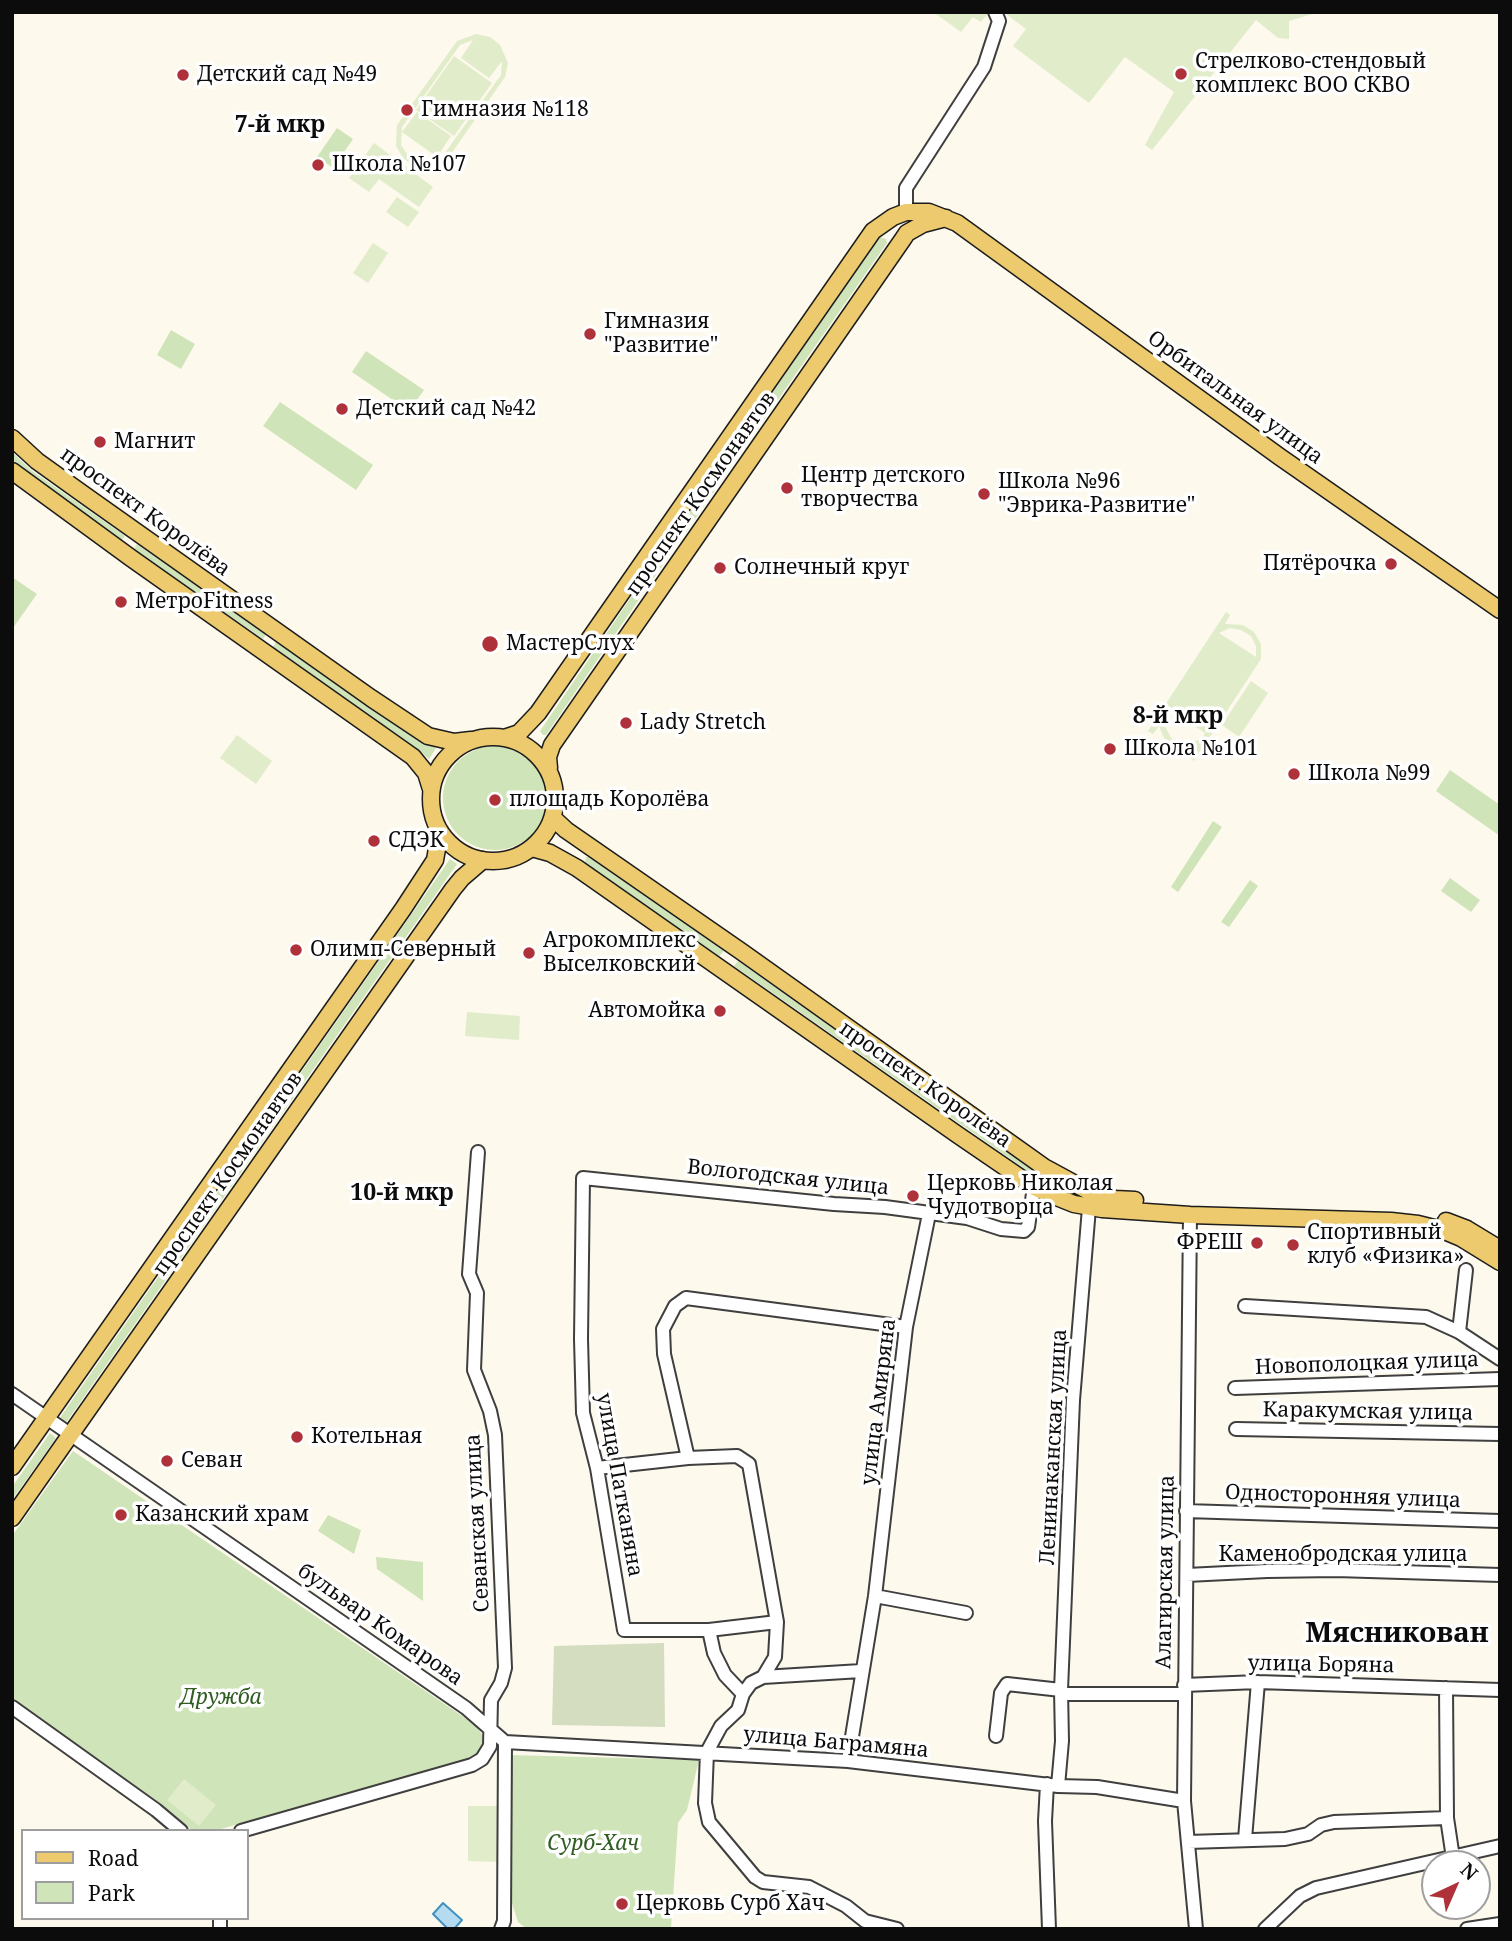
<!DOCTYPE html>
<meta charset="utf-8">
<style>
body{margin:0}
#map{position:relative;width:1512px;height:1941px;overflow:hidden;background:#fdf9ec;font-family:"Noto Serif",serif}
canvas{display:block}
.frame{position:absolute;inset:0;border:14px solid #0c0c0c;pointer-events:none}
.legend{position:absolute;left:21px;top:1829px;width:228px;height:91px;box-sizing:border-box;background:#fff;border:2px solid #9e9e9e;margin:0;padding:9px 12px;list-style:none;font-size:21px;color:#0c0c0c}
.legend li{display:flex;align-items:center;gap:14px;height:35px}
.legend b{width:35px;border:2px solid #9e9e9e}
.north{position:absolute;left:1421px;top:1850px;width:70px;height:70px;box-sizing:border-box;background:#fff;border:2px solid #9e9e9e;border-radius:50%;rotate:44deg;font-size:19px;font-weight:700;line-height:28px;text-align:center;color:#0c0c0c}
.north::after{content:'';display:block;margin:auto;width:24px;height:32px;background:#af3139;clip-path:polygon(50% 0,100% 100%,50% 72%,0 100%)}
</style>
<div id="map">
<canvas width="1512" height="1941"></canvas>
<div class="frame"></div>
<ul class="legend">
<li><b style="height:9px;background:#ecca6d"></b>Road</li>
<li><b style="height:19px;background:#d0e4b9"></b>Park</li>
</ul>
<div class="north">N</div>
</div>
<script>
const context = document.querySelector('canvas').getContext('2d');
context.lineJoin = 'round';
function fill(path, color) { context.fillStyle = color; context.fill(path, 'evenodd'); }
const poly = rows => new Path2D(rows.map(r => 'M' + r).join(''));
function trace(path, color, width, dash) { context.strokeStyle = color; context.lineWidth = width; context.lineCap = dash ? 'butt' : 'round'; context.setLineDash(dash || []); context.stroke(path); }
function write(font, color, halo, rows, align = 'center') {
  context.font = font + ' "Noto Serif",serif'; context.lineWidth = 7; context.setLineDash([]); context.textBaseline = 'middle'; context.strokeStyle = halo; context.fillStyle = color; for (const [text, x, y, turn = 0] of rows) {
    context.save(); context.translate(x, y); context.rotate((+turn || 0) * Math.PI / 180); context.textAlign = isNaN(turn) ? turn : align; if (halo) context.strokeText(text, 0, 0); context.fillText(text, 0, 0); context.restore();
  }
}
const green = poly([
 [337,128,353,139,333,168,317,157],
 [880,237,886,239,887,243,686,532,681,532,679,527],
 [171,330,195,344,181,369,157,355],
 [366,351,424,390,409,411,352,372],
 [280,402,373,465,356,490,263,426],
 [12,452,31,470,125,536,122,540,28,474,12,459],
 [668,543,673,543,675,547,546,735,543,735,540,731],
 [137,544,267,633,263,639,134,549],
 [12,577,37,594,13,628,12,628],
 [277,640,436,748,429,759,412,745,273,647],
 '443 798a52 52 0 1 1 104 0a52 52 0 1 1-104 0Z',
 [1450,770,1500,805,1500,836,1436,791],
 [1213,821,1222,827,1178,892,1171,887],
 [586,857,589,857,724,950,723,952,719,956,585,863],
 [450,859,457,864,65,1424,59,1419],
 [1450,878,1480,900,1471,912,1441,891],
 [1250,880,1258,886,1229,927,1221,922],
 [738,961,1037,1172,1035,1176,734,966],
 [50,1433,56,1438,12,1500,12,1487],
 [73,1451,474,1724,484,1737,481,1753,471,1758,214,1831,193,1831,159,1802,12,1699,12,1536],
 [328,1515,361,1530,354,1554,318,1531],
 [376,1557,423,1562,423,1601,377,1569],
 [509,1755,699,1760,687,1810,678,1823,671,1929,527,1929,518,1922,509,1894]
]);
const cemetery = poly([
 [664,1643,665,1727,552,1725,554,1646]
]);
const pitch = poly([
 [933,12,989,12,981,22,973,17,961,32],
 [1003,12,1319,12,1289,21,1289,39,1278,38,1256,20,1152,150,1145,145,1174,92,1125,57,1089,103,1013,46,1026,29],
 [476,34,490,37,500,45,508,63,505,77,446,161,433,167,414,166,403,158,396,146,397,125,457,41],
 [473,40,461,58,489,78,502,61,501,75,442,157,432,162,416,161,407,154,401,145,402,127,460,45],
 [454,56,492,83,454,136,416,110],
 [417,112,451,136,437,157,402,132],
 [374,143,433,187,419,207,379,179,369,192,349,178],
 [397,197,419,212,408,227,386,212],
 [373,243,388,253,368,283,353,273],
 [1226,612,1230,615,1225,624,1243,625,1254,632,1261,644,1261,659,1194,761,1190,758,1195,749,1187,750,1174,746,1164,738,1159,726,1153,734,1148,731],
 [1230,628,1241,630,1251,636,1256,646,1256,657,1219,633],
 [1169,709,1205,733,1202,739,1187,744,1172,739,1164,725,1165,714],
 [1251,681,1268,693,1239,737,1222,725],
 [237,735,272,761,256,784,220,758],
 [467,1012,520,1016,519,1040,465,1036],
 [184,1779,216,1805,199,1826,167,1800],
 [468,1806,499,1806,499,1862,468,1861]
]);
const water = poly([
 [443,1903,462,1920,454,1929,448,1929,433,1914,443,1903]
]);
const minor = poly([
 [906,212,906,188,984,67,999,21,995,12],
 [1190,1215,1184,1801,1196,1929],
 [1245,1306,1426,1317,1459,1332,1500,1359],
 [1459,1332,1466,1270],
 [1235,1388,1500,1379],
 [12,1394,466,1708,505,1742,848,1761,1058,1786,1097,1787,1184,1801],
 [1236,1429,1500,1434],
 [688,1458,664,1354,663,1329,675,1306,686,1298,906,1327],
 [597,1468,688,1458,737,1456,749,1464,777,1622,775,1657,763,1677],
 [1186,1511,1500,1521],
 [1187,1575,1267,1571,1336,1570,1500,1575],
 [875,1596,966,1613],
 [777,1622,709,1630,624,1630,597,1468,583,1413,581,1339,583,1178,834,1204,885,1207,967,1218,1001,1229,1024,1231,1028,1227,1034,1187],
 [709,1630,714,1653,725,1675,743,1694],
 [861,1671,763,1677,751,1683,743,1694,738,1710,721,1726,707,1752,705,1803,709,1822,755,1877,763,1882,809,1887,846,1906,865,1921,897,1929],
 [1184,1685,1258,1682,1500,1690],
 [1446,1688,1447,1818,1453,1858],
 [1061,1694,1184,1694],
 [12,1707,156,1810,181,1831],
 [996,1736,1001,1693,1007,1684,1061,1690],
 [848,1761,875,1596,906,1327,929,1214],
 [1047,1784,1045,1821,1049,1929],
 [1058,1786,1062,1741,1061,1690,1073,1400,1089,1208],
 [241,1831,472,1765,482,1759,490,1746,491,1700,501,1683,505,1668,495,1435,490,1411,474,1370,477,1293,469,1274,478,1152],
 [1245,1839,1258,1682],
 [1188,1842,1285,1839,1308,1834,1321,1825,1334,1822,1447,1818],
 [220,1918,220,1929],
 [501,1929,504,1921,505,1742],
 [1265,1929,1300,1896,1316,1888,1500,1846],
 [1467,1929,1500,1924]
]);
const major = poly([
 [12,438,37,461,83,494,371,698,428,736,454,742,471,740],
 [12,471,131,558,413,757,426,773,431,789],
 '431 799a62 62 0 1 1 124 0a62 62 0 1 1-124 0Z',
 [507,737,519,733,538,713,873,231,893,217,906,212,929,212,957,223,1280,457,1500,610],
 [549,768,548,757,552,745,903,239,907,233,923,224,946,218],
 [553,818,566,830,742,952,1044,1167,1092,1193,1115,1199,1135,1200],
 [532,848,550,853,577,868,958,1135,1034,1187,1054,1196,1074,1204,1102,1209,1190,1215,1391,1221,1418,1224,1442,1230,1461,1238,1500,1262],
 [1446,1221,1467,1229,1500,1249],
 [12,1467,403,909,435,860,440,832],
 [12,1518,453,889,462,878,483,860]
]);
const markers = [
 [1181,74,7,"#af3139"],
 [183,75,7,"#af3139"],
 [407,110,7,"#af3139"],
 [318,165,7,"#af3139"],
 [590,334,7,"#af3139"],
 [342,409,7,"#af3139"],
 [100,442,7,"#af3139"],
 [787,488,7,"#af3139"],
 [984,494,7,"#af3139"],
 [1391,564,7,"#af3139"],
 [720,568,7,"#af3139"],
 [121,602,7,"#af3139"],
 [490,644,9,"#af3139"],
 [626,723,7,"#af3139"],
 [1110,749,7,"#af3139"],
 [1294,774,7,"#af3139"],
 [495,800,7,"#af3139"],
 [374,841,7,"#af3139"],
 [296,950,7,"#af3139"],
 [529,953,7,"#af3139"],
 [720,1011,7,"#af3139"],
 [913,1196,7,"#af3139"],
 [1257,1243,7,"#af3139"],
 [1293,1245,7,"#af3139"],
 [297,1437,7,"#af3139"],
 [167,1461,7,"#af3139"],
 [121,1515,7,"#af3139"],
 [622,1904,7,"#af3139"]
];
const poiNames = [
 ["Стрелково-стендовый",1195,62],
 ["комплекс ВОО СКВО",1195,86],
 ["Детский сад №49",197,75],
 ["Гимназия №118",421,110],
 ["Школа №107",332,165],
 ["Гимназия",604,322],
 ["\"Развитие\"",604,346],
 ["Детский сад №42",356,409],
 ["Магнит",114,442],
 ["Центр детского",801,476],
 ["творчества",801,500],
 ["Школа №96",998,482],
 ["\"Эврика-Развитие\"",998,506],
 ["Пятёрочка",1377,564,"right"],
 ["Солнечный круг",734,568],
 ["МетроFitness",135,602],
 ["МастерСлух",506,644],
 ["Lady Stretch",640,723],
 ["Школа №101",1124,749],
 ["Школа №99",1308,774],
 ["площадь Королёва",509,800],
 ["СДЭК",388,841],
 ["Агрокомплекс",543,941],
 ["Выселковский",543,965],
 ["Олимп-Северный",310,950],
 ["Автомойка",706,1011,"right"],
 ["Церковь Николая",927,1184],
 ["Чудотворца",927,1208],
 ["Спортивный",1307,1233],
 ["клуб «Физика»",1307,1257],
 ["ФРЕШ",1243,1243,"right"],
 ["Котельная",311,1437],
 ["Севан",181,1461],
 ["Казанский храм",135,1515],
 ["Церковь Сурб Хач",636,1904]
];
const streetNames = [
 ["Орбитальная улица",1235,398,36],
 ["проспект Космонавтов",701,494,-55],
 ["проспект Королёва",145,512,36],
 ["проспект Королёва",925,1085,35],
 ["проспект Космонавтов",228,1174,-55],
 ["Вологодская улица",788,1178,6],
 ["Новополоцкая улица",1367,1364,-2],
 ["улица Амиряна",879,1402,-83],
 ["Каракумская улица",1368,1412,1],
 ["Ленинаканская улица",1054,1447,-87],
 ["улица Патканяна",619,1485,80],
 ["Односторонняя улица",1343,1497,2],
 ["Севанская улица",478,1523,-93],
 ["Каменобродская улица",1343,1555],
 ["Алагирская улица",1166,1572,-89],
 ["бульвар Комарова",380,1625,35],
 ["улица Боряна",1321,1665,1],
 ["улица Баграмяна",836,1743,5]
];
const parkNames = [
 ["Дружба",221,1698],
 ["Сурб-Хач",593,1844]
];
const neighbourhoodNames = [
 ["7-й мкр",280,125],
 ["8-й мкр",1178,716],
 ["10-й мкр",402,1193]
];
const districtNames = [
 ["Мясникован",1397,1634]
];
fill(green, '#d0e4b9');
fill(cemetery, '#d4ddbf');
fill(pitch, '#e1ecca');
fill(water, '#b5dbf0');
trace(water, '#4391c1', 2);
trace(minor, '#3f3f3f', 16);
trace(major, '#1d1d1d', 19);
trace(minor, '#fff', 12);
trace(major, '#ecca6d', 16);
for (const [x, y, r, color] of markers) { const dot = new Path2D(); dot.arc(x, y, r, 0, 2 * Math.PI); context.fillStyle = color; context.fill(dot); trace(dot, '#fff', 2.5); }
write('21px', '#0c0c0c', '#fff', poiNames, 'left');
write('21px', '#0c0c0c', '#fff', streetNames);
write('italic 21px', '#305d22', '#fff', parkNames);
write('bold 23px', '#0c0c0c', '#fff', neighbourhoodNames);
write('bold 28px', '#0c0c0c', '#fff', districtNames);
</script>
